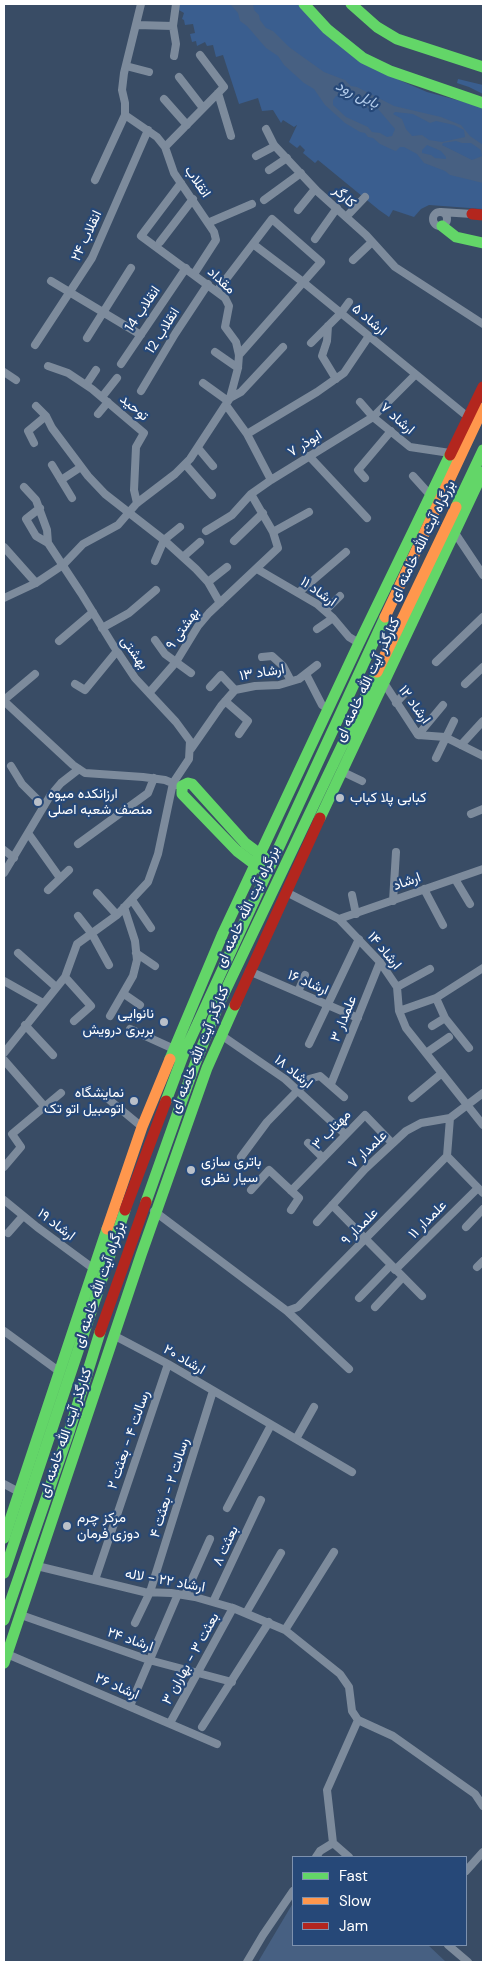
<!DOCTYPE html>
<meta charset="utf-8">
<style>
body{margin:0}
#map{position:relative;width:487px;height:1966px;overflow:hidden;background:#394c65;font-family:"DM Sans",sans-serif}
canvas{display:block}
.frame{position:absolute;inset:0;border:5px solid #fff;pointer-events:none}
.legend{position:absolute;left:292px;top:1856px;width:175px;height:90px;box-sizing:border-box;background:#264878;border:1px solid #7d91ae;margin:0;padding:6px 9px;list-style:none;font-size:15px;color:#fff}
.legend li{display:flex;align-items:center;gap:10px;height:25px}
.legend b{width:25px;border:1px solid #7d91ae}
</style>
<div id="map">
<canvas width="487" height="1966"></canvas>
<div class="frame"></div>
<ul class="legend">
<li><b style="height:6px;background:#63d668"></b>Fast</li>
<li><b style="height:6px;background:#ff974d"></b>Slow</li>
<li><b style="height:6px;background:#b3261e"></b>Jam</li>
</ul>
</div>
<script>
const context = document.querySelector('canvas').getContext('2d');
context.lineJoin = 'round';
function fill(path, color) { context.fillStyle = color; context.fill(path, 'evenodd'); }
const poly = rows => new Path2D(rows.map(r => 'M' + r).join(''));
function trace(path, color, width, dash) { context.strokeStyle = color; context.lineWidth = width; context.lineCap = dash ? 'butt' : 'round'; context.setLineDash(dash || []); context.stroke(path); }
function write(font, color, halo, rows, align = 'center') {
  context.font = font + ' "DM Sans",Vazirmatn,sans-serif'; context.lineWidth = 4.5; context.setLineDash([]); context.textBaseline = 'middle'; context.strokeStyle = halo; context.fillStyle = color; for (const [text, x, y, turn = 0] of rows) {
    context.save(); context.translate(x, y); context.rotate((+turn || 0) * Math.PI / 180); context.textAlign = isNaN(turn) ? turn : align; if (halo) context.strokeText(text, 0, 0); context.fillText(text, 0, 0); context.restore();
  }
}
const green = poly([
 [179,4,304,4,399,80,427,92,483,107,483,209,429,205,421,209,414,217,393,210,389,217,379,210,318,160,315,163,303,153,305,150,300,145,297,148,289,142,297,125,294,127,283,120,281,123,273,110,262,111,258,98,239,104,223,55,216,57,213,45,207,46,205,42,197,46,196,41,192,42,190,34,195,33,193,24,185,25,184,20,182,19,184,13,179,10],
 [458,79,483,85,483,94,469,87,457,83]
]);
const water = poly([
 [230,4,253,4,254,10,259,15,260,20,266,28,273,31,289,47,324,72,345,80,351,86,357,87,394,106,441,117,461,125,470,136,483,145,483,183,450,175,445,171,424,163,417,154,404,147,400,147,396,151,393,150,380,144,373,138,368,137,365,133,360,132,345,123,325,105,314,89,304,83,284,65,278,56,266,48,247,26,240,21,238,13],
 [336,96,353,98,363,103,369,109,378,109,395,129,392,136,387,137,380,133,372,132,368,127,346,117,333,105,333,100],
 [395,112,413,114,430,123,436,121,454,125,464,130,465,137,442,142,429,140,422,135,412,136,406,129,402,119,393,114],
 [456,141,462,143,471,143,481,150,482,156,472,160,442,145,443,143],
 [427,145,441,151,446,157,446,159,435,158,431,155,422,153,422,150],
 [293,1903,293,1945,428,1945,446,1962,258,1962]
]);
const street = poly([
 [136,25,173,26],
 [174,56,176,44,173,26,176,4],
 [126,66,149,72],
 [179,77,203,108],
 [218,93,231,136],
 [164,99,187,125],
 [125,115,157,137,165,147,174,173,214,232,216,240,194,274],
 [266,129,274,145,317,191,366,235,395,267,483,324],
 [165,147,224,87,200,55],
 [256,156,275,146],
 [269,170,287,158],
 [95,180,125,115,125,103,122,90,124,73,141,4],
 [264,200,301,173],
 [298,210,315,189],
 '433 219a7 7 0 1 1 14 0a7 7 0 1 1-14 0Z',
 [441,212,472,214],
 [347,216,365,197],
 [210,222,252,204],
 [315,239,337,208],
 [160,242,193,199],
 [253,244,303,282,468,417],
 [353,260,372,242],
 [51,281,141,335],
 [217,291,272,219,321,262,239,355],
 [328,326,327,341,322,356,336,379],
 [87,338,131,268],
 [311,343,341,313,349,302],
 [35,345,92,258,148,130],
 [215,352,238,368],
 [121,364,186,268],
 [48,366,68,373,92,389,144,433,136,447,134,490,137,503],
 [4,372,16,380],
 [203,383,228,401],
 [86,385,96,370],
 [141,391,175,334,208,284],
 [102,397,117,378],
 [230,398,241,392,283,347],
 [360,402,373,417,410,447,450,453],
 [226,405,247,434,271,480],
 [36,406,46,416,52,428,88,476,105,494,164,540,196,569,208,582,220,603],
 [98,414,108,402],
 [247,434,317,392,344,373,369,336],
 [34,443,28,431,46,416],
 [198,448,213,466],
 [309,456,367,518],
 [185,464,212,495],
 [52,465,72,498],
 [413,476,431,496],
 [365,478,358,470,391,431],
 [61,480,81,467],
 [40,508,26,519,36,536,48,543],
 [206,531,232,515,251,494,271,480,373,417,415,375],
 [273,532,309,512],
 [455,533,483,575],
 [234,541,263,513],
 [4,547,36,583],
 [183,557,200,542],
 [155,561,164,540,180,527],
 [257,569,317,604,333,618,349,637,359,643],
 [208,582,227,567],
 [298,593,346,552],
 [4,598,36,583,63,565,83,544,118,525,137,503,175,474,190,459,230,398,238,368,239,355,236,342,225,327,229,306,225,298,141,236,181,183],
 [325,611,340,596],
 [102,628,129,613,156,590],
 [317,629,333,618],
 [155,640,165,654,191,673],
 [59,641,93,612],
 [262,657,272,656,283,666,291,681],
 [436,662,483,617],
 [306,674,322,705,328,709],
 [384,683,418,735,445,737,483,756],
 [75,684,85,690,117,651],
 [465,684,483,667],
 [210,687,221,675,235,690],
 [149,693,176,662,198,626,209,613,278,548,273,532,251,494],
 [4,700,35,674],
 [4,701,73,765,85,773,143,777,165,780,177,785],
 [225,701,248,721,239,734],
 [396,703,406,692],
 [418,735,443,705],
 [461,745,483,721],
 [191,749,221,706,235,690,255,686,279,685,299,679,317,665],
 [436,758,454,721],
 [11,766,22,784,44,806],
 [341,771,362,781],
 [471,814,483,809],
 [28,833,60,878],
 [78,844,148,793,154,778],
 [4,850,14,858],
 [4,873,50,796,61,783,79,769],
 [455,879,470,904],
 [424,889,443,925],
 [48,890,69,870],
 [286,892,339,919,380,962,397,987,399,1011,406,1028,483,1125],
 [97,893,117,915],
 [352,895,356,914],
 [132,900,151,928],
 [393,901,396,852],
 [78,916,92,934,109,965],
 [339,919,483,869],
 [18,953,56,987],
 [136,953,155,966],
 [249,971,358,1018],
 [65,977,91,1006,74,1021],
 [4,981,43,1003],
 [397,987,430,969],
 [298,992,305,975],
 [124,994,140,1005],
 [436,998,445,1018,469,1048],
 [399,1011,436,998,483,968],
 [110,1016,133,976,137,960,135,941,124,907],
 [25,1025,53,1055],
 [432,1026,445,1018],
 [130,1029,174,1049],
 [221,1035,285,1079,345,1134],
 [309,1044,359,939],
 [4,1053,65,977,77,944,117,915,148,882,158,854,173,783,189,759,190,741,176,722,135,678,113,645,81,593,48,543,47,530,36,500,24,487],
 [426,1053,449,1037],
 [4,1060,45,1107],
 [331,1084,380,962],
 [101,1093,142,1127],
 [483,1093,450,1118,447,1156,483,1193],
 [412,1098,442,1073],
 [308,1143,323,1158],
 [241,1157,267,1122,309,1079,320,1076,344,1097],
 [4,1167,21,1147,12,1134,61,1093],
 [251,1190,269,1170,299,1198,291,1210],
 [291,1191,365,1115,392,1143],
 [4,1200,37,1227,94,1269],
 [332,1205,422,1296],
 [154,1211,287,1311,349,1369],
 [317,1222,365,1169,406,1131,421,1123,450,1118],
 [466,1227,483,1209],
 [8,1233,23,1216],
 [477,1267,483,1261],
 [395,1270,478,1188],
 [359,1298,391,1265],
 [375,1307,403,1277],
 [287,1311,298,1307,447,1156],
 [4,1331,60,1372],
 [115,1336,168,1364,352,1472],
 [296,1439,314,1407],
 [4,1484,19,1492],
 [227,1508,271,1425],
 [37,1566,144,1592,171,1593,195,1597,233,1608,285,1630,340,1674,349,1687,352,1711,358,1720,393,1736,475,1794,483,1806],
 [95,1580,168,1364],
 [185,1595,210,1539],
 [213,1602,261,1500],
 [246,1613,281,1553],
 [21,1615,149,1660,232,1682],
 [135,1623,150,1592,213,1391],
 [285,1630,334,1552],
 [7,1654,217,1744],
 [130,1706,178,1594],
 [170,1723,233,1608],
 [202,1727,269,1622],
 [316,1857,320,1851,333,1843],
 [349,1857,333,1843,327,1790,358,1720],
 [466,1871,483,1852],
 [448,1945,468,1962],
 [247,1962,263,1935,293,1891]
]);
const fast = poly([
 [304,4,327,29,363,58,390,71,483,103],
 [351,4,377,27,397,39,483,67],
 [442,226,456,237,483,243],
 [456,507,483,450],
 [320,818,483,472],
 [261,869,237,851,182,794,182,786,188,783,192,784,245,843,265,858],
 [170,1059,223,933,359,643,450,455],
 [166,1101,184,1053,385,617],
 [146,1202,195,1064,219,1004,377,672],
 [4,1538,107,1229],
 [4,1573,125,1210],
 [4,1620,69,1432,100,1332],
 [4,1663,141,1255,207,1068,235,1005]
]);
const slow = poly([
 [385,617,483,408],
 [377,672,456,507],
 [107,1229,142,1127,170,1059]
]);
const jam = poly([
 [472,214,483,215],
 [450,455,483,387],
 [235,1005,320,818],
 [125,1210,166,1101],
 [100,1332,146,1202]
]);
const markers = [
 [340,798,5,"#bac0c9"],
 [38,802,5,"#bac0c9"],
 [164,1022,5,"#bac0c9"],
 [134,1101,5,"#bac0c9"],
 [191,1170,5,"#bac0c9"],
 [67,1526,5,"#bac0c9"]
];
const streetNames = [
 ["انقلاب",197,182,56],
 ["کارگر",344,197,42],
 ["انقلاب ۲۴",87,236,-65],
 ["مقداد",221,281,43],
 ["انقلاب 14",143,309,-56],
 ["ارشاد ۵",369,320,40],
 ["انقلاب 12",163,331,-58],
 ["توحید",134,408,41],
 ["ارشاد ۷",397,419,41],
 ["ابوذر ۷",305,444,-32],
 ["بزرگراه آیت الله خامنه ای",423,541,-64],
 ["ارشاد ۱۱",318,592,35],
 ["بهشتی ۹",183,629,-55],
 ["بهشتی",134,653,55],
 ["ارشاد ۱۳",262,673,-9],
 ["کنارگذر آیت الله خامنه ای",368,680,-65],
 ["ارشاد ۱۲",414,705,54],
 ["ارشاد",407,882,-20],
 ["بزرگراه آیت الله خامنه ای",248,907,-65],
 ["ارشاد ۱۴",384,951,50],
 ["ارشاد ۱۶",308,983,23],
 ["علمدار ۳",344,1019,-68],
 ["کنارگذر آیت الله خامنه ای",200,1050,-68],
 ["ارشاد ۱۸",293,1072,39],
 ["مهتاب ۳",332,1130,-46],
 ["علمدار ۷",368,1150,-44],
 ["علمدار ۱۱",428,1220,-45],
 ["ارشاد ۱۹",56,1225,37],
 ["علمدار ۹",360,1227,-45],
 ["بزرگراه آیت الله خامنه ای",100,1285,-71],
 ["ارشاد ۲۰",184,1360,30],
 ["کنارگذر آیت الله خامنه ای",66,1433,-71],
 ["رسالت ۴ - بعثت ۲",129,1440,-71],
 ["رسالت ۲ - بعثت ۴",170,1488,-73],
 ["بعثت ۸",226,1546,-65],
 ["ارشاد ۲۲ - لاله",165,1581,10],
 ["ارشاد ۲۴",130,1640,19],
 ["بعثت ۳ - بهاران ۳",191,1659,-61],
 ["ارشاد ۲۶",117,1687,23]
];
const poiNames = [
 ["ارزانکده میوه",48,794],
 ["منصف شعبه اصلی",48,810],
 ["کبابی پلا کباب",350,798],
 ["نانوایی",154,1014,"right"],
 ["بربری درویش",154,1030,"right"],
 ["نمایشگاه",124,1093,"right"],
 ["اتومبیل اتو تک",124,1109,"right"],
 ["باتری سازی",201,1162],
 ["سیار نظری",201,1178],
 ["مرکز چرم",77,1518],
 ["دوزی فرمان",77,1534]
];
const waterNames = [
 ["بابل رود",357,95,26]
];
fill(green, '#3a5e8f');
fill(water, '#476082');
trace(street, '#7d8b9c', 8);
trace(fast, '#63d668', 11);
trace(slow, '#ff974d', 11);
trace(jam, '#b3261e', 11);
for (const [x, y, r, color] of markers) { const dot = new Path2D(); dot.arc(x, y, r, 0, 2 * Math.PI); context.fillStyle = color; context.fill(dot); trace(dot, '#264878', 2); }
write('14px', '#fff', '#264878', streetNames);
write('14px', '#fff', '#264878', poiNames, 'left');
write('italic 15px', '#b3cceb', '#264878', waterNames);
</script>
